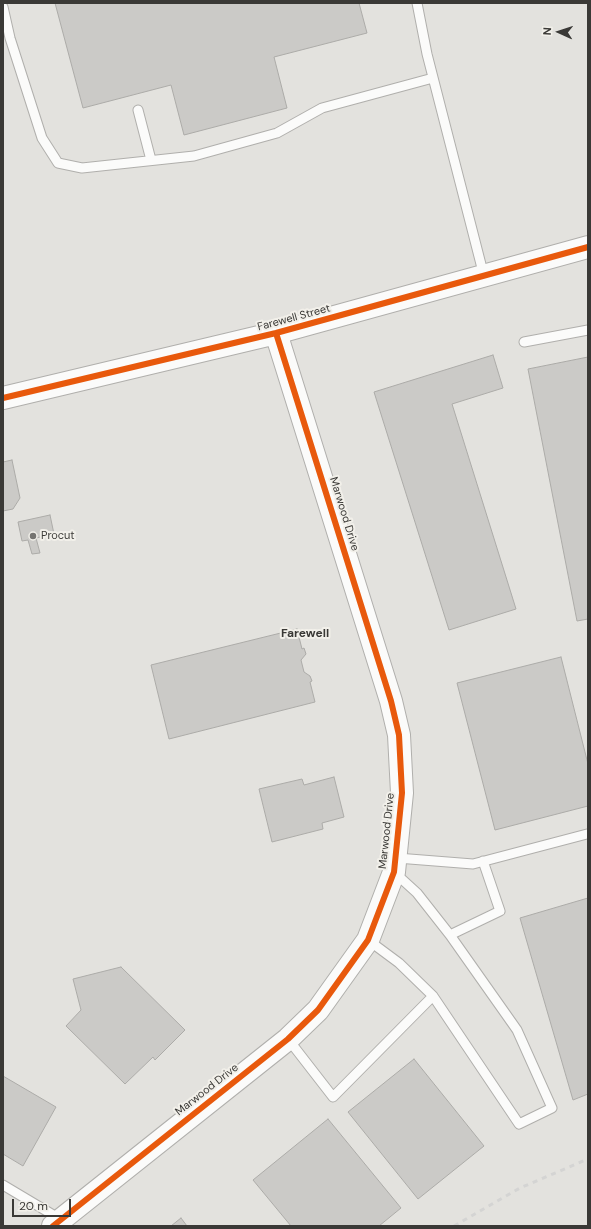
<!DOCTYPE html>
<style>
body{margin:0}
#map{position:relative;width:591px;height:1229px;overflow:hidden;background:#e3e2de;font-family:"DM Sans",sans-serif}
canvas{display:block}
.frame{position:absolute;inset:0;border:4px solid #3a3936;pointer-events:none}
.north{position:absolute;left:539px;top:12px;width:40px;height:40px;-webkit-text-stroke:3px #f2f0ea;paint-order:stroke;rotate:273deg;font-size:11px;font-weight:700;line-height:16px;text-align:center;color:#3a3936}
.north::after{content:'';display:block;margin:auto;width:14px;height:18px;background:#3a3936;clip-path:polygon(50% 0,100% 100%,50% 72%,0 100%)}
.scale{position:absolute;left:12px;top:1199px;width:59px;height:18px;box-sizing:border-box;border:2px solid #3a3936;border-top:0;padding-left:5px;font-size:12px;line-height:14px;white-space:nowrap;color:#3a3936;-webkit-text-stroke:3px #f2f0ea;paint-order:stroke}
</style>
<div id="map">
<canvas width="591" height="1229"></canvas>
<div class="frame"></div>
<div class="north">N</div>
<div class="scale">20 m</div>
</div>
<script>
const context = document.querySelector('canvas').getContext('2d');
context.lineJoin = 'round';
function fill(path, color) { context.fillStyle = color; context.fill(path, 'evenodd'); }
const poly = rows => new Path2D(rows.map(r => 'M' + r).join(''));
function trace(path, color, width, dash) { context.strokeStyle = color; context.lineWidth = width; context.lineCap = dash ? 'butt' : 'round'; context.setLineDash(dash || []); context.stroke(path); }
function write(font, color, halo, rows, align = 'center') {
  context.font = font + ' "DM Sans",sans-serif'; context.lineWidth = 4; context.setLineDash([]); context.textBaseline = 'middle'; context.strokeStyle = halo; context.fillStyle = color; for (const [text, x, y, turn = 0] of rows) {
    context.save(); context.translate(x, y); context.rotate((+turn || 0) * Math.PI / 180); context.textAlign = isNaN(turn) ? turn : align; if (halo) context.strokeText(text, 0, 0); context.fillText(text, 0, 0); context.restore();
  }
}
const building = poly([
 [55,3,359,3,367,33,274,57,287,108,184,135,171,85,83,108,55,3],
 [493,355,503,388,452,404,516,609,449,630,374,392,493,355],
 [588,357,588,619,577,621,528,369,588,357],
 [12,460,20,498,13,509,3,511,3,462,12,460],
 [50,515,54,534,36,538,40,553,32,554,28,540,22,541,18,522,50,515],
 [297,629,302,649,304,648,306,654,301,660,304,672,310,676,312,681,310,682,315,702,169,739,151,665,297,629],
 [561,657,588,764,588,806,495,830,457,683,561,657],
 [334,777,344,817,322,823,323,829,272,842,259,789,302,779,304,785,334,777],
 [588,898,588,1094,573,1100,520,918,588,898],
 [121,967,185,1030,155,1060,153,1057,125,1084,66,1026,81,1010,73,979,121,967],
 [414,1059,484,1146,418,1199,348,1112,414,1059],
 [3,1076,56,1107,23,1166,3,1154,3,1076],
 [328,1119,401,1208,379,1226,291,1226,253,1180,328,1119],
 [181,1218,187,1226,171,1226,181,1218]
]);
const service = poly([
 [417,3,427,54,484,276],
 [3,7,10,38,42,138,58,163,82,168,194,156,277,133,322,108,433,78],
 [138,110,151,160],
 [524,342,588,330],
 [397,858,473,864,587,834],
 [450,935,500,911,483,861],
 [368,940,399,963,433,996,519,1124,552,1108,517,1030,450,935,417,893,394,872],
 [288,1039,333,1097,433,996],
 [3,1185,60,1219]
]);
const tertiary = poly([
 [3,398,276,333,588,247],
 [53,1226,288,1039,318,1010,368,940,394,872,402,793,399,735,391,701,276,333]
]);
const rail = poly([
 [454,1226,520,1188,588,1159]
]);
const cycleway = poly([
 [3,398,276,333,588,247],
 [53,1226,288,1039,318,1010,368,940,394,872,402,793,399,735,391,701,276,333]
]);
const markers = [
 [33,536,4,"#757471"]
];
const streetNames = [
 ["Farewell Street",294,318,-15],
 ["Marwood Drive",344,514,73],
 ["Marwood Drive",387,831,-84],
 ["Marwood Drive",207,1090,-38]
];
const poiNames = [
 ["Procut",41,536]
];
const neighbourhoodNames = [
 ["Farewell",305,634]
];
fill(building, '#cbcac7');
trace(building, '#acaba8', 1);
trace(service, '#b0afac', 11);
trace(tertiary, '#b0afac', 24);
trace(service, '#fbfbfa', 9);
trace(tertiary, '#fbfbfa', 22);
trace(rail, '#d4d4d3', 3, [5, 5]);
trace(cycleway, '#e8590c', 6);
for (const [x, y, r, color] of markers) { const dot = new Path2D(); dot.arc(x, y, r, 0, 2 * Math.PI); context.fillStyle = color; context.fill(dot); trace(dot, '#f2f0ea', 1.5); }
write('11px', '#3a3936', '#f2f0ea', streetNames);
write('11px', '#3a3936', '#f2f0ea', poiNames, 'left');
write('bold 12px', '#3a3936', '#f2f0ea', neighbourhoodNames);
</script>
